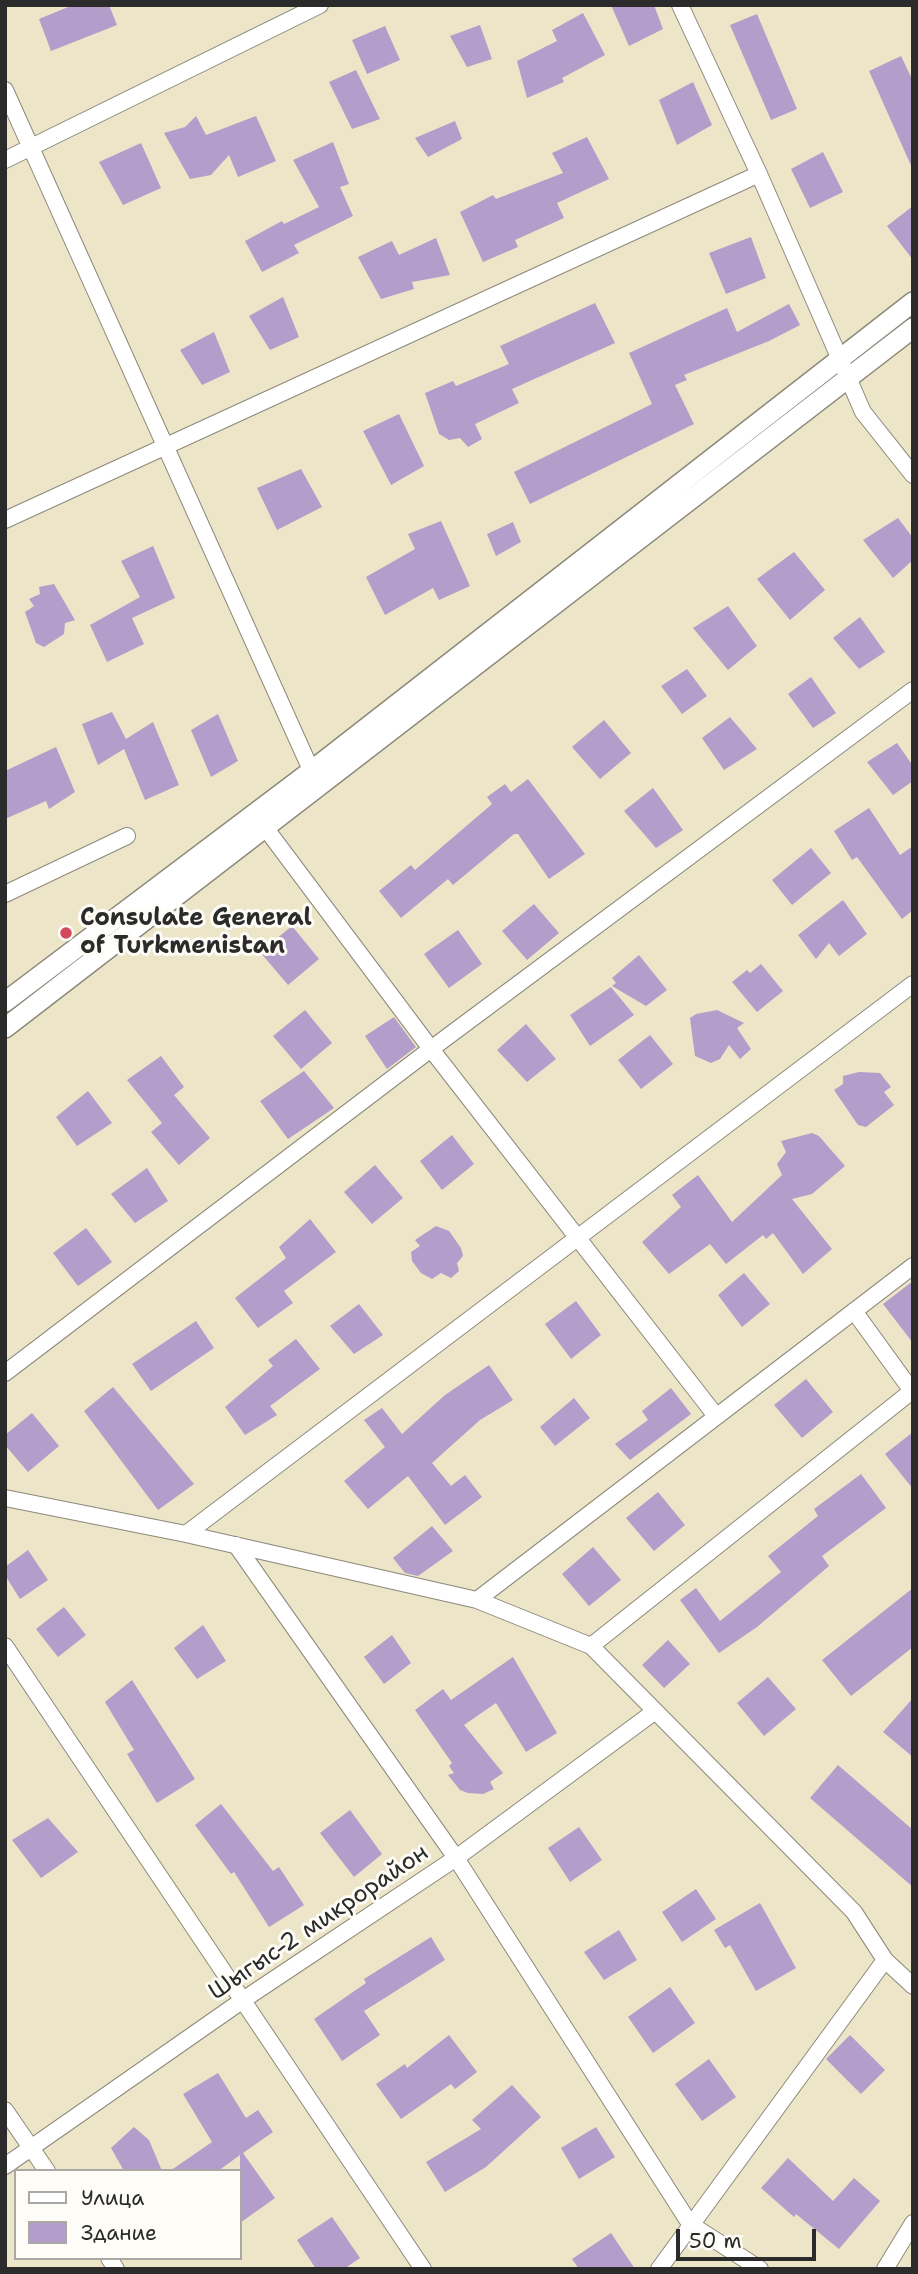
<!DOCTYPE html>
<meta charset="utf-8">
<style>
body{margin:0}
#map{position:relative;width:918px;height:2274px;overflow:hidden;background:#ede5c8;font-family:"Shantell Sans",sans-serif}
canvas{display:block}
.frame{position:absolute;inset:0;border:7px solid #2b2b2b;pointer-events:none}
.legend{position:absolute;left:14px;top:2169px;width:228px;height:91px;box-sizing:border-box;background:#fdfcf7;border:2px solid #a9a8a5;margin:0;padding:9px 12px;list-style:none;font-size:21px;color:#2b2b2b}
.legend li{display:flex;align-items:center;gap:14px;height:35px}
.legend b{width:35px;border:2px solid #a9a8a5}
.scale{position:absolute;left:676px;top:2229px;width:140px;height:32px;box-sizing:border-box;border:4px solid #2b2b2b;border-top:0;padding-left:9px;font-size:21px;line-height:24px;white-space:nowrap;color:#2b2b2b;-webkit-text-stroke:5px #fdfcf7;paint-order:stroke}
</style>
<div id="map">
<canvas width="918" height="2274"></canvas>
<div class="frame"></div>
<ul class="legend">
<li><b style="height:9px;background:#fff"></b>Улица</li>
<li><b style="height:19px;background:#b39dca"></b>Здание</li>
</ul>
<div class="scale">50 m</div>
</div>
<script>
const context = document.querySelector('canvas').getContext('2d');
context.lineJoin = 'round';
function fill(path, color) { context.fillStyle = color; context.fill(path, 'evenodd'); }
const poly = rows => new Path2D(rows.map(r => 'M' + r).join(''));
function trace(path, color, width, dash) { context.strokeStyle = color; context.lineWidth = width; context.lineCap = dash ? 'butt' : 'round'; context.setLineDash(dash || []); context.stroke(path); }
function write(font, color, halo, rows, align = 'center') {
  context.font = font + ' "Shantell Sans",sans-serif'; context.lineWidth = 6; context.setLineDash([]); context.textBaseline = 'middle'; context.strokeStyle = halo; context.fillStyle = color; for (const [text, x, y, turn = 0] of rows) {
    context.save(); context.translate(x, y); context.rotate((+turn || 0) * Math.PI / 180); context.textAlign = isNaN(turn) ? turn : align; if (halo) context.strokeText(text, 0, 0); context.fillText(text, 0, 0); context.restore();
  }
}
const building = poly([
 [73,5,109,5,117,25,51,51,39,19],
 [611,5,654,5,663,29,629,46],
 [583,13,605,55,562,78,564,82,527,98,517,61,557,41,552,30],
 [757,14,797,109,771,120,730,25],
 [480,25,492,59,467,67,450,36],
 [385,26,400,60,367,74,352,40],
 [901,56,913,81,913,170,869,71],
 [356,70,380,119,352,129,329,82],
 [693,82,712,125,677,145,659,100],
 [196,116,206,135,256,116,276,161,238,177,229,155,211,175,190,179,164,133,185,127],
 [455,121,462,139,428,157,415,138],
 [587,137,609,179,557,203,564,218,515,240,518,247,483,262,460,212,493,195,496,199,563,173,552,153],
 [333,142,349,184,340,187,353,216,294,245,299,253,262,272,245,241,282,221,284,224,319,207,293,160],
 [141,143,161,188,123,205,99,162],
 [823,152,843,192,810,208,791,169],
 [913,206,913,260,887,226],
 [751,237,766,278,726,294,709,253],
 [436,238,450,275,412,282,414,289,381,299,358,257,392,241,399,255],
 [283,297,299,337,270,350,249,316],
 [595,303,615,343,512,389,519,403,475,424,482,439,468,447,460,438,449,440,439,434,425,393,453,381,456,386,509,364,500,346],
 [789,304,800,325,769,341,684,375,687,380,675,385,694,424,530,504,514,472,652,404,629,353,727,308,737,332],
 [214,332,230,372,202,385,180,350],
 [399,414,424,466,391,485,363,431],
 [301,469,322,507,277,530,257,488],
 [898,518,913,538,913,560,893,578,863,540],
 [441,521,470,586,439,600,433,588,385,615,366,577,415,549,408,534],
 [513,522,521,542,496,556,487,534],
 [153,546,175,598,132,618,144,644,107,662,90,625,140,597,121,561],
 [794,552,825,590,790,620,757,579],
 [54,584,75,620,65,623,64,634,44,647,36,643,25,612,34,606,29,599,40,594,39,587],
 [728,606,757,646,728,670,693,628],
 [860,617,885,652,859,669,833,638],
 [687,669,707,696,682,714,661,686],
 [811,677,836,713,813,728,788,694],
 [112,712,126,739,153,722,179,785,145,800,124,749,98,765,82,724],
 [218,714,238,761,211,777,191,730],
 [730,717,757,749,724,770,702,738],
 [604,720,631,753,600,779,572,747],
 [897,743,913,766,913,781,893,795,867,762],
 [56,747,75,792,49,809,46,801,5,819,5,771],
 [528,779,585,854,549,879,518,834,514,834,453,885,448,879,401,918,379,891,411,865,415,870,492,804,487,797,505,784,511,792],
 [653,788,683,830,656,848,624,811],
 [869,808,900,855,913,846,913,910,902,919,857,857,852,860,834,831],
 [811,848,831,873,792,905,772,880],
 [843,900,867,934,839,956,829,943,816,959,798,935],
 [534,904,559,933,527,960,502,931],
 [292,926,319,959,288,985,260,952],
 [458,930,482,964,449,988,424,954],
 [639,955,667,990,646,1006,612,986,616,983,612,978],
 [761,964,783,991,757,1012,732,982,747,970,750,973],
 [611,987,634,1015,590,1046,570,1015],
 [305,1010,332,1043,301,1069,273,1036],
 [717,1010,744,1023,737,1028,751,1049,740,1059,729,1045,720,1059,711,1063,695,1056,690,1018,696,1014],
 [394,1017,416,1047,387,1069,365,1036],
 [526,1024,556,1059,527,1082,497,1050],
 [650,1035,673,1064,641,1089,618,1060],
 [161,1056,184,1087,174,1095,210,1138,179,1165,151,1132,162,1123,127,1080],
 [304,1071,334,1108,288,1139,260,1101],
 [859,1072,880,1073,891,1087,884,1092,894,1105,866,1127,858,1125,834,1090,843,1084,843,1076],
 [88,1091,112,1123,77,1146,56,1117],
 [812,1133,819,1136,845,1166,812,1194,792,1199,832,1249,803,1274,773,1233,766,1239,763,1235,726,1264,710,1244,669,1274,642,1242,681,1207,672,1195,698,1175,732,1222,782,1175,777,1164,786,1152,781,1141],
 [452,1135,474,1164,442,1190,420,1161],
 [375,1165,403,1198,372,1224,344,1192],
 [147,1168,168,1201,135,1223,111,1194],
 [310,1219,336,1252,284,1291,293,1303,258,1328,235,1298,286,1258,279,1247],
 [436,1226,449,1231,461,1248,463,1256,457,1263,459,1271,451,1278,441,1273,432,1279,421,1273,412,1261,411,1252,420,1246,415,1240],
 [86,1228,112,1262,78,1286,53,1253],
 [744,1273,770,1304,742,1327,718,1295],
 [913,1281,913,1343,883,1304],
 [576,1301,601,1335,571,1359,545,1324],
 [359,1304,383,1335,354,1354,330,1326],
 [196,1321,214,1348,151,1391,132,1364],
 [296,1339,320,1369,270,1406,277,1415,245,1435,225,1407,273,1366,268,1360],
 [489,1365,513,1400,480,1420,432,1463,451,1486,465,1475,482,1497,445,1525,408,1476,368,1509,344,1481,385,1447,364,1420,382,1408,402,1434,445,1395],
 [806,1379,833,1412,802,1438,774,1405],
 [113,1387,194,1484,158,1510,84,1411],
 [671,1388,691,1414,630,1460,615,1444,648,1420,642,1411],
 [574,1398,590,1418,555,1446,540,1427],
 [32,1413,59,1446,28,1472,5,1445,5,1435],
 [913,1432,913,1489,885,1454],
 [861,1474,886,1508,822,1556,829,1566,757,1627,719,1653,680,1600,696,1588,720,1621,781,1572,768,1556,818,1516,814,1509],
 [658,1492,685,1525,654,1551,626,1518],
 [432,1526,453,1551,418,1576,405,1573,393,1558],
 [593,1547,621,1580,589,1606,562,1574],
 [28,1550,48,1580,20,1599,5,1575,5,1567],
 [913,1588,913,1647,851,1696,822,1660],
 [64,1607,86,1635,58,1657,36,1629],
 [203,1625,226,1661,197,1679,174,1648],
 [392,1635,411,1663,384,1684,364,1657],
 [668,1640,690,1664,664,1688,642,1665],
 [513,1657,557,1733,526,1752,496,1703,464,1725,503,1773,490,1782,494,1789,483,1794,468,1793,460,1790,448,1775,454,1773,449,1766,452,1763,415,1710,443,1689,451,1700],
 [768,1677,796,1709,764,1736,737,1703],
 [132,1680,195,1779,157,1803,127,1754,134,1750,105,1702],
 [913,1698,913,1757,883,1732],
 [838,1765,913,1830,913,1887,810,1798],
 [221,1804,273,1871,279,1867,304,1905,269,1927,234,1872,231,1874,195,1825],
 [350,1810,382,1854,354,1877,320,1833],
 [48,1818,78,1852,41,1878,12,1840],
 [579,1827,602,1860,570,1882,548,1848],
 [696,1889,716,1919,682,1942,662,1912],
 [760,1903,796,1968,756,1991,730,1945,725,1948,714,1930],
 [619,1930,637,1960,604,1980,584,1952],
 [431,1937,445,1960,364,2011,380,2035,342,2061,314,2019,366,1983,364,1979],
 [670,1987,695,2023,653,2053,628,2017],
 [449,2035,477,2072,455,2089,451,2084,401,2119,376,2084,405,2064,407,2068],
 [850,2035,885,2070,861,2094,826,2059],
 [709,2059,736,2097,702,2121,675,2084],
 [218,2073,246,2118,258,2110,273,2132,243,2153,275,2198,240,2223,240,2155,218,2171,170,2171,212,2142,183,2094],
 [512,2085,541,2117,486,2167,445,2192,426,2162,481,2129,472,2120],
 [134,2127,149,2140,162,2171,124,2171,111,2148],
 [596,2127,615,2157,579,2179,561,2148],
 [788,2158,833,2201,854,2178,880,2201,839,2249,796,2214,794,2217,761,2188],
 [332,2217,360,2258,344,2269,316,2269,297,2240],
 [611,2233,635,2269,579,2269,572,2259]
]);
const minor = poly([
 [680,5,759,174,863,412,913,475],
 [5,90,316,781],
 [5,160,320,5],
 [5,520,759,174],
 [258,818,431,1049,716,1416],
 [5,894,127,836],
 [5,1373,431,1049,913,690],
 [5,1498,186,1534,477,1600,591,1646,854,1912,885,1960,913,1986],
 [186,1534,913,984],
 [236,1545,456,1858,690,2224,760,2269],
 [477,1600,913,1266],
 [5,1646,423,2269],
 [591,1646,912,1391,854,1311],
 [5,2110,47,2171],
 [5,2166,243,2000,456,1858,654,1712],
 [109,2258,116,2269],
 [659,2269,885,1960],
 [885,2269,913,2223]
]);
const tertiary = poly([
 [5,1002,311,771,913,302],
 [5,1028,913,328]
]);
const markers = [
 [66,933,7,"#d1495b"]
];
const poiNames = [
 ["Consulate General",80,919],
 ["of Turkmenistan",80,947]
];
const streetNames = [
 ["Шыгыс-2 микрорайон",319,1923,-34]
];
fill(building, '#b39dca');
trace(minor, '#8c887a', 18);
trace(tertiary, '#8c887a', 22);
trace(minor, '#fff', 16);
trace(tertiary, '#fff', 19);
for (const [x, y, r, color] of markers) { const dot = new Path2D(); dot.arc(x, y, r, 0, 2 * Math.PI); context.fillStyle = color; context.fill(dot); trace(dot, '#fdfcf7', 2.5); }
write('bold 24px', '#2b2b2b', '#fdfcf7', poiNames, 'left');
write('24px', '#2b2b2b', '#fdfcf7', streetNames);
</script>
